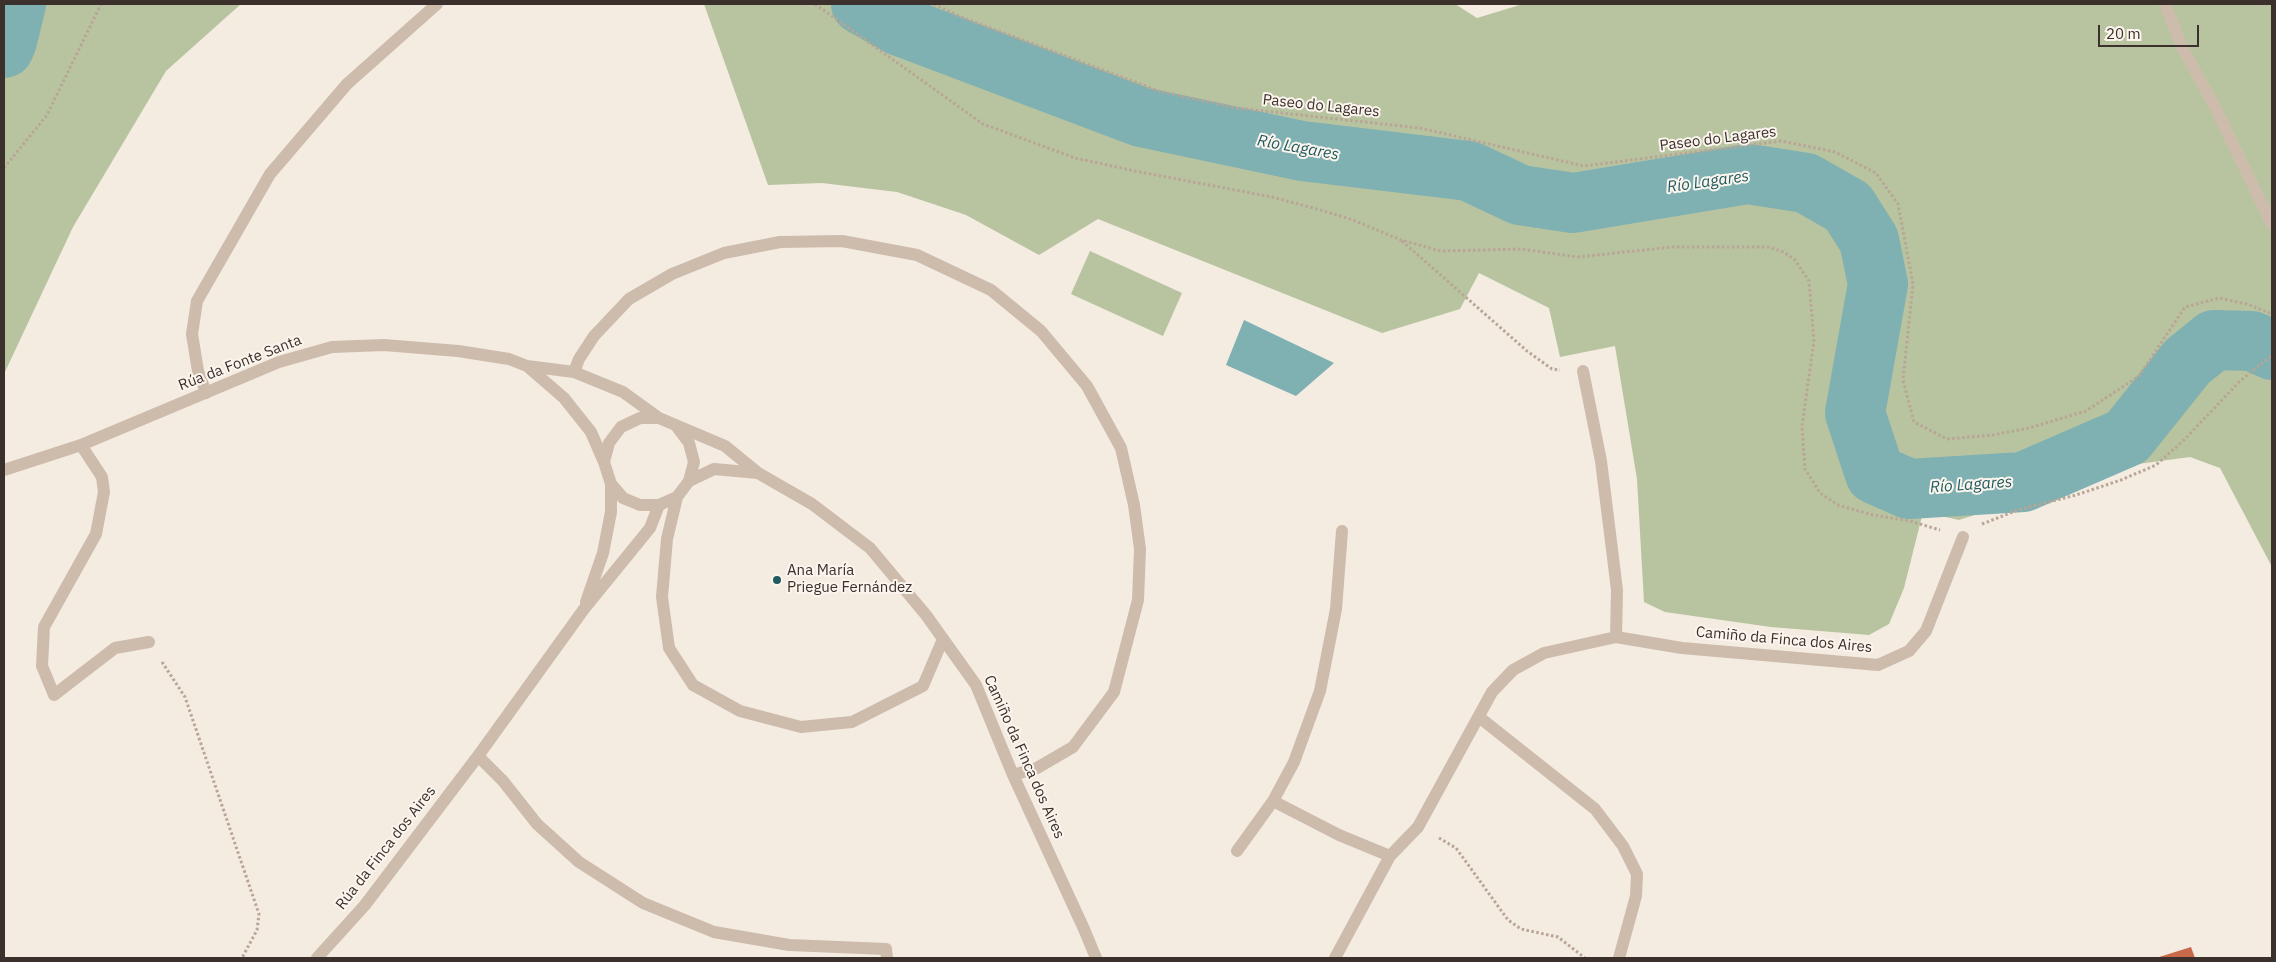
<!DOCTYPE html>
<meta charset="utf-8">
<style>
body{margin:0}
#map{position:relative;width:2276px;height:962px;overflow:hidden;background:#f4ebe1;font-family:"IBM Plex Sans",sans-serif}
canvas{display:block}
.frame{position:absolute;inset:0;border:5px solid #3b302b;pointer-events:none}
.scale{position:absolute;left:2098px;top:25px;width:101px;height:22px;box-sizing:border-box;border:2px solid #3b302b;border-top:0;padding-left:6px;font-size:15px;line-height:18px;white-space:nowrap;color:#3b302b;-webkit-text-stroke:4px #fbf5ee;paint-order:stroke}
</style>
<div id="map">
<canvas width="2276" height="962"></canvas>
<div class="frame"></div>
<div class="scale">20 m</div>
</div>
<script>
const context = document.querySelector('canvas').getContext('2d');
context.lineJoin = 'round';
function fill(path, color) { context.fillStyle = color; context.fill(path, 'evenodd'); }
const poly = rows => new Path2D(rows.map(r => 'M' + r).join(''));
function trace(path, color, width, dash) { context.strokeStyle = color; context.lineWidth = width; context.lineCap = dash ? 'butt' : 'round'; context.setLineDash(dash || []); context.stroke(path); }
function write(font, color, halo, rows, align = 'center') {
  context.font = font + ' "IBM Plex Sans",sans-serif'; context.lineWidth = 4; context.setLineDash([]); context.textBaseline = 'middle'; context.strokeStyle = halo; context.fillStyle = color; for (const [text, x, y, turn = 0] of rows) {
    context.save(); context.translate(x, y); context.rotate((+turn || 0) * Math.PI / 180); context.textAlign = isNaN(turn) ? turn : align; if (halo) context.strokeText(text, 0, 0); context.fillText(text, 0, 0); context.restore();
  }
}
const green = poly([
 [4,4,241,4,166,71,73,227,4,374],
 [704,4,1455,4,1477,18,1523,4,2272,4,2272,567,2220,468,2190,457,2138,464,2069,489,2006,505,1959,520,1923,512,1904,588,1889,624,1869,635,1771,627,1665,612,1644,602,1637,479,1615,346,1560,357,1549,308,1479,273,1460,309,1382,333,1098,219,1039,255,966,215,897,192,822,183,768,185],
 [1090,251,1182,293,1163,336,1071,294]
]);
const water = poly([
 [1244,320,1334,363,1296,396,1226,365]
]);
const river = poly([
 [861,4,900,26,1141,117,1302,151,1469,171,1520,195,1573,203,1748,174,1806,183,1848,207,1869,240,1878,284,1855,413,1875,474,1909,489,2023,482,2127,437,2187,362,2214,340,2252,341,2272,350],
 [4,48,7,41,16,4]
]);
const building = poly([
 [2191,947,2195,958,2156,958]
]);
const path = poly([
 [815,4,983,124,1075,158,1135,171,1272,197,1317,209,1353,220,1401,240,1441,251,1521,249,1578,257,1672,247,1768,247,1784,252,1795,260,1809,281,1814,341,1802,426,1805,469,1820,493,1838,505,1873,515,1910,521,1940,530],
 [934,4,961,17,1159,91,1236,108,1420,128,1584,166,1781,141,1835,152,1876,173,1898,204,1913,284,1903,380,1914,422,1947,439,1993,435,2029,428,2086,411,2139,376,2185,307,2219,298,2247,304,2272,314],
 [4,168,47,115,101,4],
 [1402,241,1527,351,1552,369,1560,370],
 [1982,524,2018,510,2076,495,2121,480,2156,465,2182,442,2239,382,2272,355],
 [162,662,185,697,259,914,257,930,242,958],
 [1439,838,1456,848,1508,920,1521,929,1558,937,1585,958]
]);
const street = poly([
 [2165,4,2182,47,2216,109,2272,225],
 [527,366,564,398,591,432,604,462],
 [1583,371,1601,461,1617,590,1616,637],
 [574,372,579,359,594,336,629,299,672,274,724,253,780,242,842,241,917,255,991,290,1041,331,1087,386,1121,448,1134,505,1140,549,1138,600,1114,692,1073,747,1037,768,1013,775],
 [206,393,198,371,192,334,197,301,270,174,347,84,437,4],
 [677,427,689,443,694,462,689,481,677,497,659,505,640,505,623,498,611,484,604,462,609,443,621,427,640,418,659,418,725,446,758,473,812,504,870,548,926,615,976,685,1013,775,1084,929,1096,958],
 [81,445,102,477,104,492,96,534,44,627,42,666,54,695,115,648,149,642],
 [4,470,81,445,279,362,332,347,384,345,458,351,509,359,527,366,574,372,623,392,659,418],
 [689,481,714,469,758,473],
 [677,497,667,539,662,597,669,648,693,685,740,711,801,727,852,722,923,686,943,639],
 [586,602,603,553,611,512,611,484],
 [1479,717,1595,809,1623,846,1637,874,1636,896,1619,958],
 [478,756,503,781,537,824,579,862,643,903,714,932,789,945,886,949,887,958],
 [1273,801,1339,835,1390,856],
 [1237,851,1273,801,1294,762,1320,691,1336,609,1342,531],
 [317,958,365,905,478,756,584,609,650,528,659,505],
 [1335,958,1390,856,1418,827,1492,692,1513,670,1544,653,1616,637,1682,648,1878,665,1909,651,1926,631,1963,537]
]);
const markers = [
 [777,580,5,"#1f5a5e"]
];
const streetNames = [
 ["Paseo do Lagares",1321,106,6],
 ["Paseo do Lagares",1718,139,-7],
 ["Rúa da Fonte Santa",240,363,-21],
 ["Camiño da Finca dos Aires",1784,640,5],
 ["Camiño da Finca dos Aires",1024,757,66],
 ["Rúa da Finca dos Aires",386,848,-52]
];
const poiNames = [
 ["Ana María",787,571],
 ["Priegue Fernández",787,588]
];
const waterNames = [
 ["Río Lagares",1298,148,10],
 ["Río Lagares",1708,182,-8],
 ["Río Lagares",1971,485,-4]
];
fill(green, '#b8c4a0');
fill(water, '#7fb0b2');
trace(river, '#7fb0b2', 60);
fill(building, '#c8694b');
trace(path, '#b9a596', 3, [2.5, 2.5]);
trace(street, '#cdbbac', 12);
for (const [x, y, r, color] of markers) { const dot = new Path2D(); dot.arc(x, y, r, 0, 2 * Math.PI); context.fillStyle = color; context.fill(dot); trace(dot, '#fbf5ee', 2); }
write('15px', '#3b302b', '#fbf5ee', streetNames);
write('15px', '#3b302b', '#fbf5ee', poiNames, 'left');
write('italic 16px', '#1f5a5e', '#fbf5ee', waterNames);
</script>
